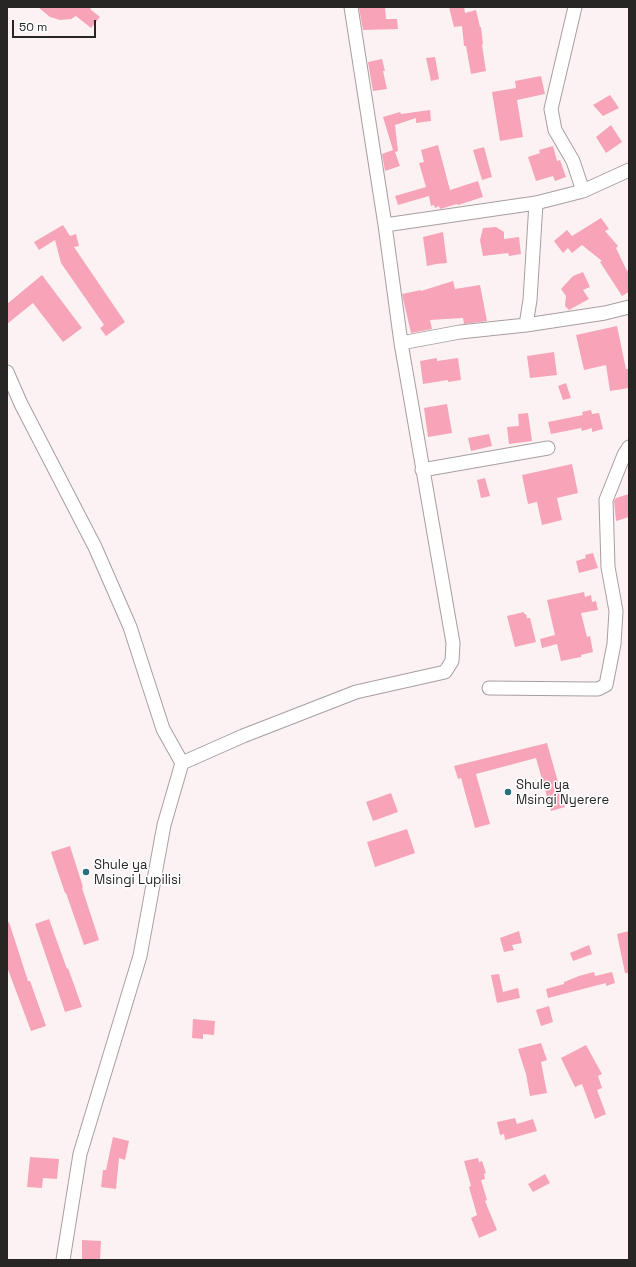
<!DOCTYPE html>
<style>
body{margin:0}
#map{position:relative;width:636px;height:1267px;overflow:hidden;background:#fcf2f4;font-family:"Space Grotesk",sans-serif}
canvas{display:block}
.frame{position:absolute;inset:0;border:8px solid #282525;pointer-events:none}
.scale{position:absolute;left:12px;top:20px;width:84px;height:18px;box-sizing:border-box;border:2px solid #282525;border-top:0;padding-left:5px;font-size:12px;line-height:14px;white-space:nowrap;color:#282525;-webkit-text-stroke:3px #fff;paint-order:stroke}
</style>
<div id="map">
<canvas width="636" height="1267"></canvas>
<div class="frame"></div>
<div class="scale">50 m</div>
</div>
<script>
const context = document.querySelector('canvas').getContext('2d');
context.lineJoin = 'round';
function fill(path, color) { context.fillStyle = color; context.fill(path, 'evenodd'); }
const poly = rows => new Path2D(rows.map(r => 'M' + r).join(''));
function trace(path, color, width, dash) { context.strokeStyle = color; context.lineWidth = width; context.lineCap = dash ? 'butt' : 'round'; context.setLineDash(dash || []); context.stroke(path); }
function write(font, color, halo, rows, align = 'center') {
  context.font = font + ' "Space Grotesk",sans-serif'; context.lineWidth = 3; context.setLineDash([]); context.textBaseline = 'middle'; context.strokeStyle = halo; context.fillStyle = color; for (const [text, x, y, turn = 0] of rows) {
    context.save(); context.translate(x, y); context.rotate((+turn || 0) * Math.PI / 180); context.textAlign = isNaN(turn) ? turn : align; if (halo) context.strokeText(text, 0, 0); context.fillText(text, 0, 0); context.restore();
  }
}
const building = poly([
 [38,7,93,7,90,9,100,17,91,28,76,16,71,19,60,20,50,17],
 [377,7,385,7,386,19,397,19,398,29,363,30,359,8],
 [449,7,464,7,465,13,476,10,480,27,481,27,483,44,482,45,486,71,471,74,466,46,464,46,462,26,454,27],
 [435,57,439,79,431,81,426,58],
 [382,59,385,71,383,71,387,89,373,91,368,62],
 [541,76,545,94,517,100,523,137,500,141,492,92,516,88,515,81],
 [610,95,619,108,603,116,593,105],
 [430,110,431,121,416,123,416,118,395,125,398,151,395,152,400,166,385,171,382,154,393,150,383,117,400,112,401,114],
 [611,125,622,142,606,153,596,137],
 [438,145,450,190,478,181,483,197,458,205,457,204,440,209,439,206,435,208,434,205,431,206,429,196,398,205,395,196,426,187,419,163,424,162,421,150],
 [553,146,557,161,560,160,566,177,555,181,553,176,536,181,528,157,540,153,539,150],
 [484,147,492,177,482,180,473,150],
 [601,218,609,229,605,231,618,246,616,248,627,271,629,269,629,292,622,296,600,262,602,261,582,245,572,253,568,248,563,253,554,241,567,230,572,236],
 [63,225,70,236,76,234,79,246,74,247,125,322,106,336,100,328,104,325,61,263,55,240,39,250,34,242],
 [496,227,504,232,504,239,519,237,521,254,509,256,508,253,483,256,480,240,483,228],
 [443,232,447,263,436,264,427,266,423,237],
 [583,272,590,287,583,290,589,299,569,310,565,306,566,296,561,289,573,276],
 [42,275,82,328,63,342,33,303,7,324,7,304],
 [453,281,455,289,480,285,487,321,464,324,463,318,430,320,432,329,411,333,402,294,421,290,421,291],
 [617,326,626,369,629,369,629,388,610,391,606,365,584,370,576,335],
 [554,352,557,375,530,378,527,356],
 [437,358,437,361,458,358,461,380,448,382,448,380,423,384,420,361],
 [566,383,571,398,563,400,558,386],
 [447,404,452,433,428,437,424,408],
 [591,410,592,414,599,413,603,429,592,432,592,428,582,431,581,428,551,434,548,422,583,415,582,412],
 [528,413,532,441,509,444,507,427,519,426,518,414],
 [489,434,492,446,471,451,468,438],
 [572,464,578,493,557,498,562,520,542,525,537,502,528,504,522,475],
 [485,478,490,496,481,498,477,480],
 [629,494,629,517,616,521,614,501,616,498],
 [593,553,598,568,579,573,576,561,586,558,585,555],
 [584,592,585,597,591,595,592,602,596,601,598,610,581,613,587,637,590,636,593,652,581,655,581,657,561,661,557,644,542,648,540,639,555,635,547,600],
 [524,612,524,614,526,614,527,618,530,618,536,642,515,647,507,616],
 [547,743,565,807,551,811,536,758,476,774,490,824,475,828,461,778,458,779,454,766],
 [391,793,398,812,373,821,366,802],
 [407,829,415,853,375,867,367,842],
 [70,846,83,887,82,888,99,940,84,945,66,893,65,893,51,852],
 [49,919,67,969,68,968,82,1007,65,1012,35,924],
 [9,922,28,981,30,981,46,1026,31,1031,7,967,7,923],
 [519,931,522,943,512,945,514,950,504,952,500,938],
 [629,931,629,973,625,973,617,934],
 [589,945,592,954,573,961,570,953],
 [594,972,595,976,612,972,615,983,606,986,606,983,548,998,546,989,564,984,564,982,579,976],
 [499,974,503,992,518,988,520,998,497,1003,491,975],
 [549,1006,553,1022,541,1026,536,1010],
 [193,1019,215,1021,214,1035,203,1034,203,1039,192,1038],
 [541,1043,547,1060,541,1062,547,1093,530,1096,526,1074,518,1049],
 [586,1045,602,1074,598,1076,602,1088,597,1090,606,1114,595,1119,582,1084,575,1087,561,1058],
 [515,1118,517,1124,533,1119,537,1131,505,1140,504,1134,500,1135,497,1122],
 [113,1137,129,1141,125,1160,119,1158,116,1189,101,1187,103,1170,106,1170],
 [30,1157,59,1159,57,1179,43,1178,42,1188,27,1187],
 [478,1158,479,1162,482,1161,486,1173,484,1174,485,1179,481,1180,487,1200,485,1201,497,1230,479,1238,471,1218,477,1215,469,1187,471,1186,464,1161],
 [545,1174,550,1183,533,1192,528,1184],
 [82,1240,101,1241,100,1260,82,1260]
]);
const minor = poly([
 [575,7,551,109,555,130,573,161,583,191],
 [385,225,536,203,583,191,629,170],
 [526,325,605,313,629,307],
 [401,343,460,332,526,325,530,300,536,203],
 [7,372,21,404,95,547,130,627,163,729,182,763,164,825,140,956,80,1154,63,1260],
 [422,470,548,448],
 [489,688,591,689,598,689,606,685,614,644,616,611,608,567,606,500,624,455,629,447],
 [182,763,243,736,356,692,445,672,452,661,453,643,401,343,385,225,351,7]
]);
const markers = [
 [508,792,4,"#28707b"],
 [86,872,4,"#28707b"]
];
const poiNames = [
 ["Shule ya",516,785],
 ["Msingi Nyerere",516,800],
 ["Shule ya",94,865],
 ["Msingi Lupilisi",94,880]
];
fill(building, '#f7a4b8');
trace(minor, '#a79ea0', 15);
trace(minor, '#fff', 13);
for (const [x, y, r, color] of markers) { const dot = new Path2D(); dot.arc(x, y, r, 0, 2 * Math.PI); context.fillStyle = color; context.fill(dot); trace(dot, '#fff', 1.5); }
write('13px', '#282525', '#fff', poiNames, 'left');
</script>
